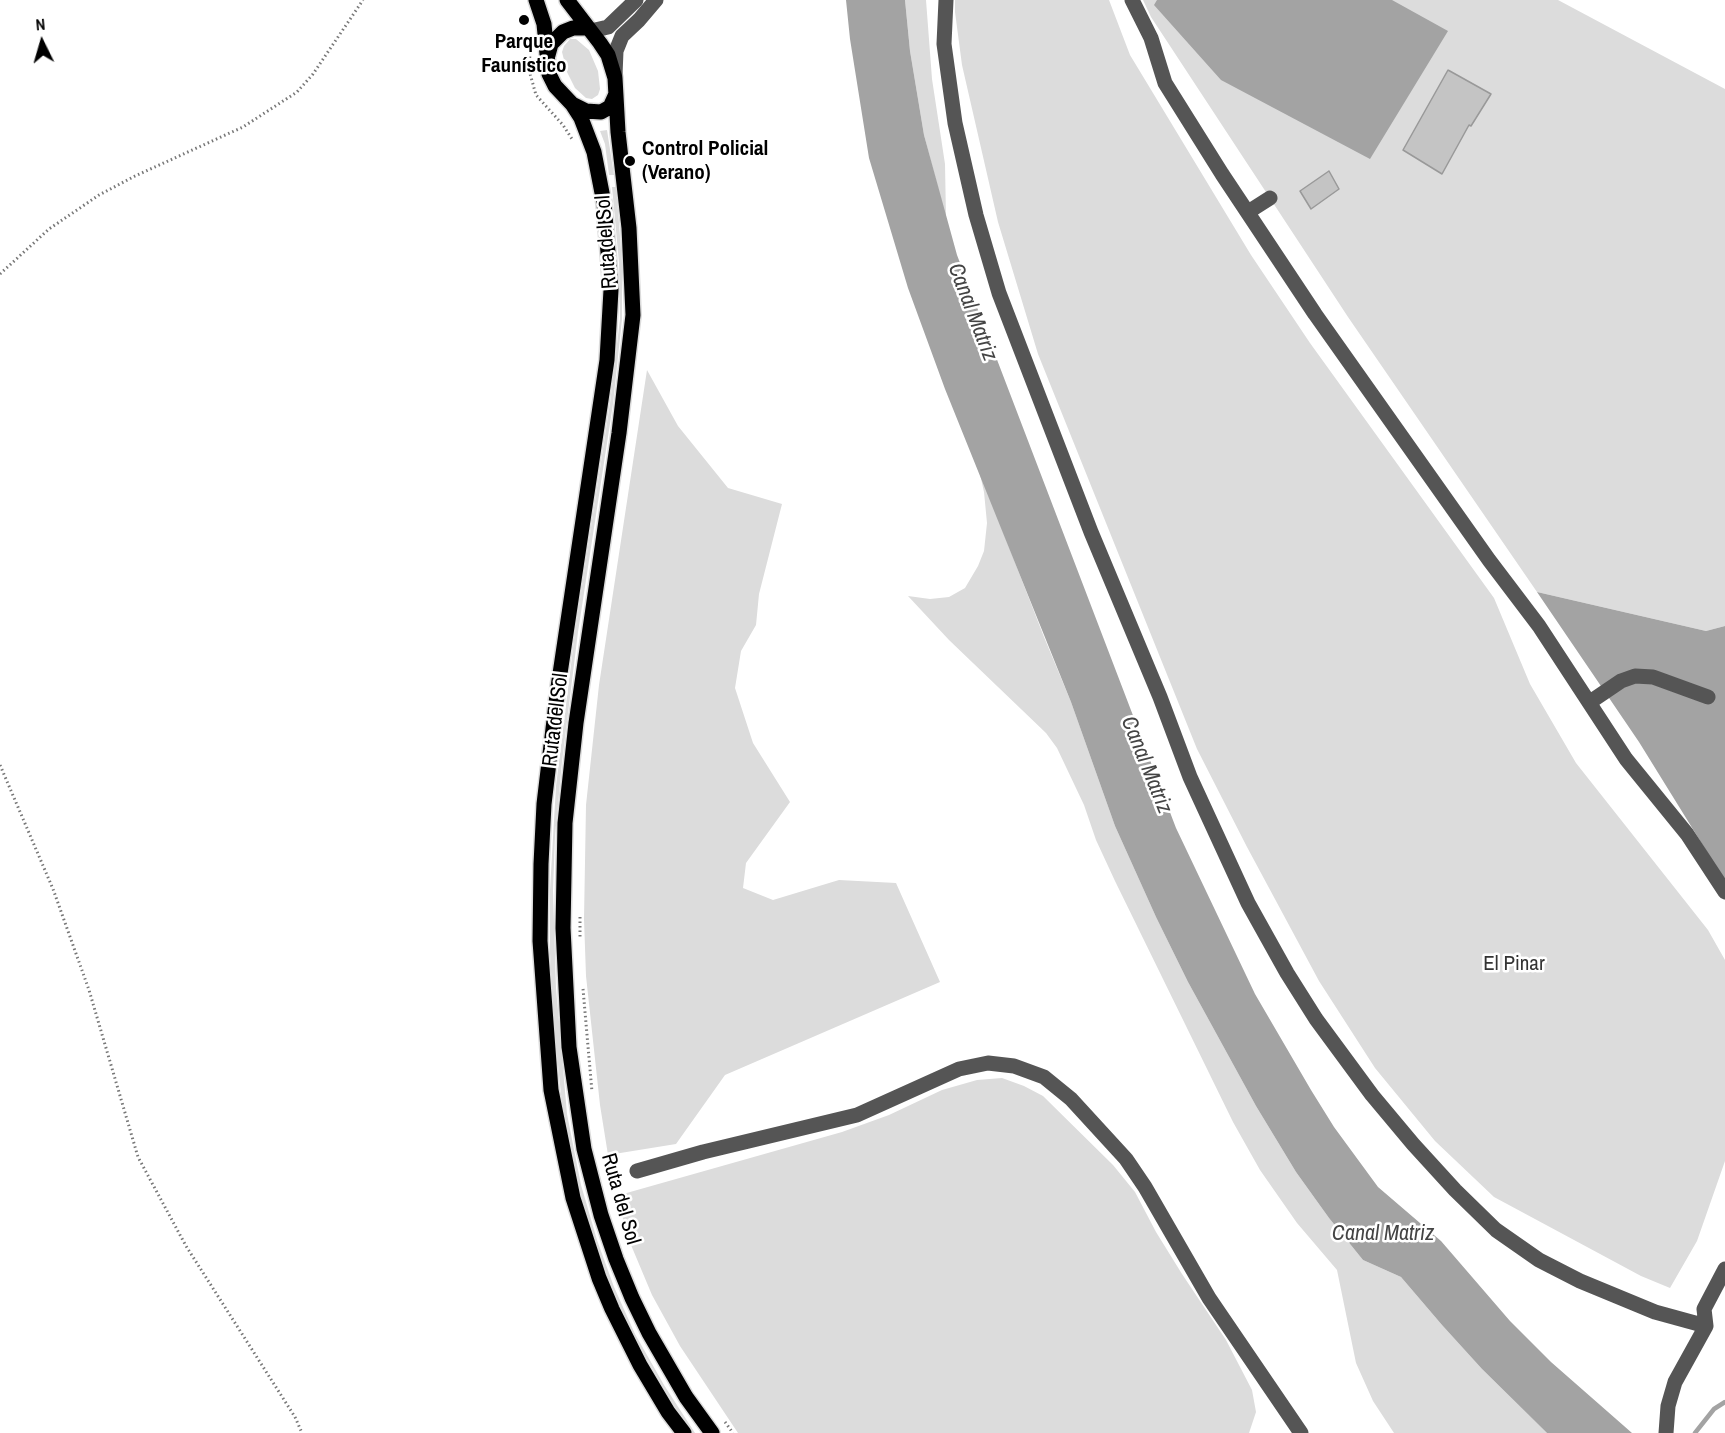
<!DOCTYPE html>
<meta charset="utf-8">
<style>
body{margin:0}
#map{position:relative;width:1725px;height:1433px;overflow:hidden;background:#fff;font-family:"Archivo Narrow",sans-serif}
canvas{display:block}
.north{position:absolute;left:12px;top:12px;width:60px;height:60px;-webkit-text-stroke:4px #fff;paint-order:stroke;rotate:355deg;font-size:16px;font-weight:700;line-height:24px;text-align:center;color:#000}
.north::after{content:'';display:block;margin:auto;width:21px;height:27px;background:#000;clip-path:polygon(50% 0,100% 100%,50% 72%,0 100%)}
</style>
<div id="map">
<canvas width="1725" height="1433"></canvas>
<div class="north">N</div>
</div>
<script>
const context = document.querySelector('canvas').getContext('2d');
context.lineJoin = 'round';
function fill(path, color) { context.fillStyle = color; context.fill(path, 'evenodd'); }
const poly = rows => new Path2D(rows.map(r => 'M' + r).join(''));
function trace(path, color, width, dash) { context.strokeStyle = color; context.lineWidth = width; context.lineCap = dash ? 'butt' : 'round'; context.setLineDash(dash || []); context.stroke(path); }
function write(font, color, halo, rows, align = 'center') {
  context.font = font + ' "Archivo Narrow",sans-serif'; context.lineWidth = 5; context.setLineDash([]); context.textBaseline = 'middle'; context.strokeStyle = halo; context.fillStyle = color; for (const [text, x, y, turn = 0] of rows) {
    context.save(); context.translate(x, y); context.rotate((+turn || 0) * Math.PI / 180); context.textAlign = isNaN(turn) ? turn : align; if (halo) context.strokeText(text, 0, 0); context.fillText(text, 0, 0); context.restore();
  }
}
const green = poly([
 [905,0,926,0,932,79,945,164,946,218,924,135,910,51],
 [955,0,1109,0,1130,55,1251,255,1310,343,1494,598,1530,684,1576,763,1708,930,1725,960,1725,1161,1697,1241,1670,1288,1641,1276,1494,1197,1435,1141,1375,1068,1319,981,1247,847,1197,749,1038,354,998,222,962,65,955,12],
 [1143,0,1558,0,1725,89,1725,626,1706,631,1537,592,1348,317,1151,17],
 [570,39,576,39,589,50,598,71,600,89,598,95,592,99,586,98,575,88,567,72,562,52,564,46],
 [607,130,614,175,609,175,605,144,600,131],
 [612,187,616,187,619,223,622,264,622,319,613,404,578,632,562,762,555,836,553,890,556,988,567,1114,581,1185,597,1240,614,1287,635,1334,664,1385,695,1433,692,1433,679,1414,633,1335,621,1311,594,1241,577,1187,563,1114,554,1025,550,953,550,890,556,786,575,632,610,403,620,319,619,263],
 [647,370,678,426,728,488,782,504,759,594,756,625,741,651,735,688,753,743,790,802,746,863,743,888,773,900,839,880,896,883,940,982,725,1075,676,1144,608,1155,600,1105,586,976,584,919,586,805,599,685],
 [979,470,1044,637,1071,702,1115,826,1156,917,1188,982,1256,1106,1296,1172,1329,1218,1363,1260,1401,1277,1442,1325,1482,1369,1547,1433,1394,1433,1373,1401,1356,1363,1337,1270,1297,1223,1260,1170,1233,1122,1115,881,1096,840,1084,805,1057,748,1046,733,949,640,908,596,930,599,949,597,965,588,978,566,984,551,987,523,984,492],
 [1002,1078,1024,1086,1043,1096,1113,1165,1135,1192,1156,1232,1182,1274,1226,1340,1252,1390,1256,1412,1249,1433,738,1433,680,1346,652,1295,631,1245,616,1196,842,1132,889,1115,942,1090,977,1080]
]);
const water = poly([
 [846,0,905,0,910,51,924,135,957,255,1176,828,1255,994,1311,1090,1334,1127,1378,1187,1441,1241,1510,1321,1551,1362,1632,1433,1547,1433,1482,1369,1442,1325,1401,1277,1363,1260,1329,1218,1296,1172,1256,1106,1188,982,1156,917,1115,826,1071,702,945,389,908,288,869,158,850,39],
 [1157,0,1392,0,1448,31,1370,159,1221,80,1154,5],
 [1537,592,1706,631,1725,626,1725,881,1639,742]
]);
const stream = poly([
 [1695,1433,1714,1409,1725,1402]
]);
const building = poly([
 [1448,70,1491,94,1471,126,1469,125,1442,174,1403,150,1448,70],
 [1329,171,1339,189,1311,209,1300,191,1329,171]
]);
const path = poly([
 [530,52,529,70,536,95,563,125,572,139],
 [0,274,49,229,99,195,135,176,243,127,297,92,313,74,363,0],
 [0,765,53,889,89,990,138,1157,186,1246,295,1417,302,1433],
 [580,917,580,937],
 [583,989,592,1092],
 [725,1422,733,1433]
]);
const minor = poly([
 [946,0,944,44,955,123,976,215,999,293,1091,532,1160,697,1190,777,1248,903,1287,973,1316,1019,1372,1095,1413,1144,1455,1190,1496,1230,1539,1260,1580,1281,1655,1312,1706,1326],
 [1132,0,1151,38,1165,83,1222,174,1315,314,1489,560,1539,626,1626,759,1687,834,1725,892],
 [591,31,608,27,636,0],
 [615,75,616,51,622,36,639,20,656,0],
 [1248,212,1270,198],
 [1590,702,1621,681,1635,676,1653,677,1708,697],
 [637,1171,703,1152,857,1115,959,1069,988,1063,1014,1066,1044,1077,1071,1099,1126,1159,1145,1187,1209,1298,1301,1433],
 [1706,1326,1704,1309,1725,1269],
 [1666,1433,1668,1406,1675,1382,1706,1326]
]);
const major = poly([
 [536,0,544,24,549,74,555,86,572,104,581,118,594,152,604,203,611,290,607,360,558,687,544,804,541,864,540,941,551,1090,573,1198,599,1278,612,1309,640,1365,668,1412,684,1433],
 [567,0,600,43,608,55,615,78,618,132,629,228,633,315,619,433,576,723,565,823,563,928,569,1047,584,1149,601,1215,616,1259,632,1298,649,1333,686,1397,712,1433],
 [548,55,551,44,563,32,573,28,588,28],
 [572,104,586,111,601,112,610,107,615,96]
]);
const markers = [
 [524,20,6,"#000"],
 [630,161,6,"#000"]
];
const poiNames = [
 ["Parque",524,42],
 ["Faunístico",524,66],
 ["Control Policial",642,149,"left"],
 ["(Verano)",642,173,"left"]
];
const streetNames = [
 ["Ruta del Sol",607,242,-94],
 ["Ruta del Sol",556,720,-83],
 ["Ruta del Sol",620,1199,74]
];
const parkNames = [
 ["El Pinar",1514,964]
];
const waterNames = [
 ["Canal Matriz",972,312,69],
 ["Canal Matriz",1146,765,68],
 ["Canal Matriz",1383,1234]
];
fill(green, '#dcdcdc');
fill(water, '#a3a3a3');
trace(stream, '#a3a3a3', 4.5);
fill(building, '#c4c4c4');
trace(building, '#999', 1.5);
trace(major, '#dbdbdb', 18);
trace(path, '#777', 3, [1.5, 3]);
trace(minor, '#555', 15);
trace(major, '#000', 15);
for (const [x, y, r, color] of markers) { const dot = new Path2D(); dot.arc(x, y, r, 0, 2 * Math.PI); context.fillStyle = color; context.fill(dot); trace(dot, '#fff', 2); }
write('bold 21px', '#000', '#fff', poiNames);
write('21px', '#000', '#fff', streetNames);
write('21px', '#333', '#fff', parkNames);
write('italic 22px', '#444', '#fff', waterNames);
</script>
